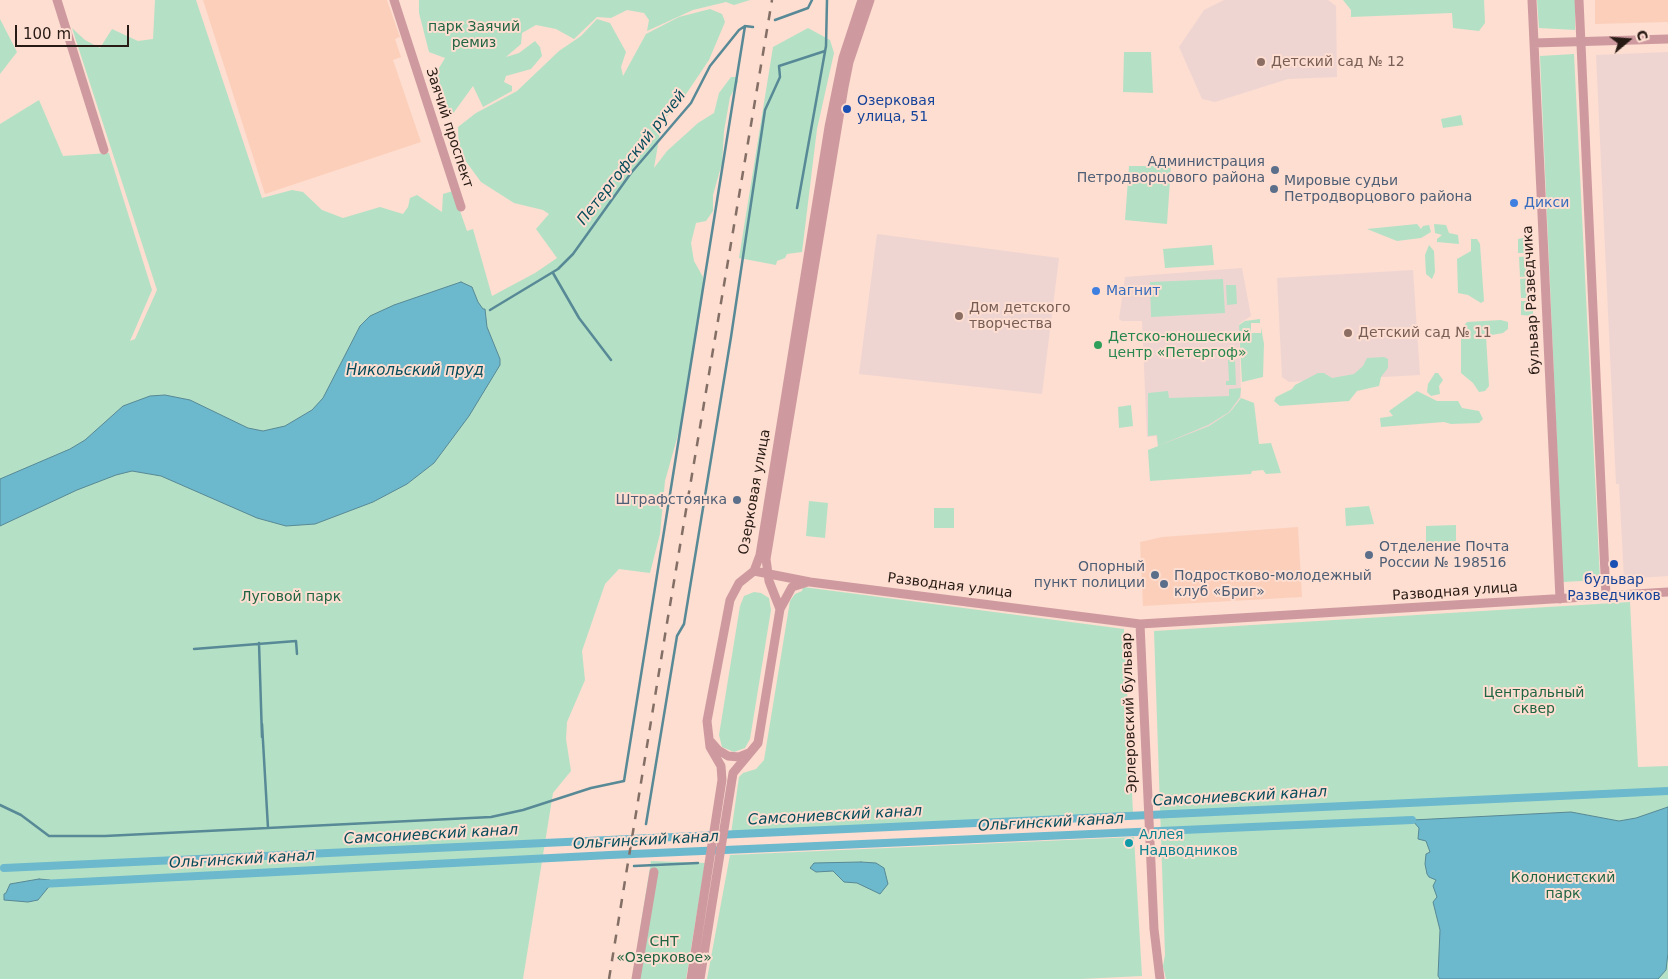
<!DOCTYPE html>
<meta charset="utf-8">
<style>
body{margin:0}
#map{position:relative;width:1668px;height:979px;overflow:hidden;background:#fdded1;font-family:"DejaVu Sans",sans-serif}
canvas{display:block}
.north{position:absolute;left:1603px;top:15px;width:50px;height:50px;-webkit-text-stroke:4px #fdded1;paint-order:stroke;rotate:72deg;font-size:14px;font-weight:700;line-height:20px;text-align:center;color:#281a14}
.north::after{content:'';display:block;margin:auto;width:18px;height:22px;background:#281a14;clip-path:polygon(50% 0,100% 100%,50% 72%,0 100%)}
.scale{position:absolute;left:15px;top:25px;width:114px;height:22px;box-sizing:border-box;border:2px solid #281a14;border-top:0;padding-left:6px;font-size:15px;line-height:18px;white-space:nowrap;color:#281a14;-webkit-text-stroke:4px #fdded1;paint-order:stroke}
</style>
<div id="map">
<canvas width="1668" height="979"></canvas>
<div class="north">С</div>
<div class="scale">100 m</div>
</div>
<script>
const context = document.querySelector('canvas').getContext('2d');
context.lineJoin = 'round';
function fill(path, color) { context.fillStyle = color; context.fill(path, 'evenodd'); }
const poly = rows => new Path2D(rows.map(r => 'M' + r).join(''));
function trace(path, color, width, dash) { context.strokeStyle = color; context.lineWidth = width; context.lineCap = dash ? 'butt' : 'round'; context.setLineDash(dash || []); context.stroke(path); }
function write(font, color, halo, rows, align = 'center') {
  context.font = font + ' "DejaVu Sans",sans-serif'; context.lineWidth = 4; context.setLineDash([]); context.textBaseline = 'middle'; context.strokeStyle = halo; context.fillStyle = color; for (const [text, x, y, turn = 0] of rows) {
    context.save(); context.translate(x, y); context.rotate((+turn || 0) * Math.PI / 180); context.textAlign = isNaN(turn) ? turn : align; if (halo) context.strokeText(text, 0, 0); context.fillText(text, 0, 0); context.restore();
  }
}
const built = poly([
 [203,0,387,0,400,37,395,39,401,57,393,60,421,142,265,194],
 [1595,0,1668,0,1668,22,1595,24],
 [1298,527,1302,597,1143,606,1140,542,1162,537]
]);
const education = poly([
 [1224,0,1328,0,1336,6,1337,77,1288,79,1215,102,1202,99,1179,47,1204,10],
 [1668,52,1668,576,1624,579,1619,484,1616,484,1596,55],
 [877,234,1059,258,1042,394,859,374],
 [1242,268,1251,316,1239,324,1241,397,1230,412,1209,426,1158,447,1156,436,1147,437,1142,321,1122,321,1119,319,1125,277],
 [1413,270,1420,375,1289,382,1282,377,1277,278]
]);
const green = poly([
 [155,0,196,0,262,198,292,190,303,192,322,210,343,218,380,207,403,214,408,207,410,198,417,195,442,212,443,194,453,191,467,231,473,229,492,296,535,273,557,258,536,229,549,214,543,210,514,203,481,182,459,152,458,127,476,113,517,91,559,51,581,36,597,19,610,23,626,52,621,67,623,76,646,34,679,17,710,9,722,14,725,22,709,60,678,106,662,121,654,168,667,151,698,123,714,113,719,93,731,77,736,77,738,82,730,97,724,131,722,163,713,195,713,211,706,221,696,223,691,243,694,261,703,277,702,302,681,424,665,481,660,534,650,573,619,569,605,584,582,651,585,680,567,722,566,739,571,771,553,793,523,979,0,979,0,124,39,100,63,156,109,153,152,290,130,341,135,339,157,290,72,28,85,40,100,48,112,29,138,41,153,39],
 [419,0,750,0,734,5,726,2,693,10,647,31,649,20,644,13,627,10,611,18,597,17,574,39,556,29,536,25,522,33,521,44,506,57,519,53,535,41,540,47,542,56,531,69,506,76,504,82,512,86,512,91,483,107,473,86,449,119,436,73,445,58,429,52,419,13],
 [1343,0,1484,0,1485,23,1479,31,1453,28,1452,13,1351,17,1351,10],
 [1537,0,1575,0,1575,30,1539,28],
 [0,19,17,52,0,74],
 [808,28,830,40,834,53,817,129,802,252,787,254,785,258,777,261,776,265,739,258,773,47],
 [1124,52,1151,52,1153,93,1123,92],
 [1574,54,1600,580,1563,582,1540,56],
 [1461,115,1463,125,1443,128,1441,119],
 [1129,166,1171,166,1167,224,1125,220],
 [1417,224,1421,229,1423,226,1429,225,1431,232,1421,238,1397,241,1367,229],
 [1434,224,1446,225,1449,233,1458,235,1459,244,1437,242,1437,239,1442,235,1435,233],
 [1529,237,1530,253,1518,253,1518,239],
 [1471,239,1477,239,1480,244,1484,301,1481,303,1468,295,1458,293,1457,259,1471,251],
 [1212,245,1214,265,1165,268,1163,249],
 [1429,245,1434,251,1435,272,1432,279,1426,274,1425,255],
 [1531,256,1531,276,1520,277,1519,257],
 [1532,278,1532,298,1521,298,1520,279],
 [1223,279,1225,313,1151,317,1150,282],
 [1226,285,1236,285,1237,304,1227,305],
 [1521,301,1533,301,1533,316,1521,315],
 [1260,319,1260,323,1251,323,1251,333,1261,333,1261,327,1264,344,1263,377,1242,382,1239,325,1245,321],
 [1501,320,1508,322,1508,329,1503,333,1486,336,1489,386,1485,391,1479,392,1473,383,1461,373,1461,329,1467,322],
 [1384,357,1388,359,1388,368,1381,377,1379,386,1357,391,1349,401,1280,406,1274,401,1276,397,1292,389,1295,385,1318,373,1324,373,1332,378,1354,374,1363,366,1367,358],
 [1228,360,1235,360,1236,385,1226,385,1226,381,1229,381],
 [1438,373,1443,380,1439,386,1440,394,1431,396,1427,392,1428,384,1435,373],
 [1241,388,1240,397,1229,412,1208,425,1158,446,1157,435,1148,436,1148,393,1168,391,1169,398,1229,396,1229,389],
 [1417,391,1437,401,1458,401,1462,408,1479,411,1483,419,1479,423,1451,424,1444,422,1381,427,1380,418,1393,416,1389,411],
 [1241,398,1254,403,1259,444,1271,443,1281,473,1266,474,1263,470,1252,471,1251,474,1150,481,1148,450,1209,426,1230,412],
 [1131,405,1133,426,1119,428,1118,407],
 [809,501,828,503,825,538,806,536],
 [1369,506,1374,524,1346,526,1345,508],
 [934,508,954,508,954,528,934,528],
 [1456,525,1456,541,1426,543,1426,526],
 [803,587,1124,629,1133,813,731,834,739,777,743,773,756,769,764,760,790,601,795,594,802,591],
 [754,592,761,593,769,598,771,610,750,739,745,748,734,752,722,747,719,735,740,606,744,596],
 [1630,602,1638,767,1668,766,1668,979,1166,979,1163,966,1165,955,1154,631],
 [1134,837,1142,976,1081,979,707,979,730,855],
 [651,861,705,863,686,979,632,979]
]);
const water = poly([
 [461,282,472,287,478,302,483,309,485,309,487,327,500,359,500,365,469,416,434,463,407,484,373,502,315,524,286,526,257,518,161,476,132,471,116,475,77,490,0,526,0,479,70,449,85,440,123,406,150,396,165,395,190,400,248,428,263,431,285,426,312,410,323,398,360,326,370,316,394,305,461,282],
 [1668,807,1668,953,1666,970,1658,979,1440,979,1438,976,1440,930,1433,902,1437,897,1433,886,1436,880,1429,877,1427,874,1425,864,1426,854,1430,852,1426,841,1418,839,1419,828,1412,820,1571,812,1619,821,1636,818,1668,807],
 [861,862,876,863,884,868,888,884,880,894,857,883,844,882,833,871,816,872,810,868,814,863,861,862],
 [39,879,50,880,51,884,38,900,28,902,4,900,4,894,6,893,10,884,39,879]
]);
const stream = poly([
 [775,20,808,8,812,0],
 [797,208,826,46,827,0],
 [553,273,579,318,611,360],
 [490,310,558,269,573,254,631,173,691,103,710,66,739,30,745,26,753,27],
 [259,643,262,737],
 [194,649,296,641,297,654],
 [262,724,268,828],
 [0,805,21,815,49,836,105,836,491,817,523,810,591,788,624,781,745,26],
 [646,824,677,636,684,624,731,337,765,110,780,77,779,66,825,51],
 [634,866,698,863]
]);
const canal = poly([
 [4,868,1668,791],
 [41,884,610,855,1412,820]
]);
const minor = poly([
 [57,0,104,150],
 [394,0,461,207],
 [1532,0,1560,599],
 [1579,0,1606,596],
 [1534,43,1668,39],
 [754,571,810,582,1140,624,1668,592],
 [780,609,769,581,766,559,844,87,849,62,870,0],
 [1140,624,1154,929,1160,979],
 [711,742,718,750,728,756,739,757,749,753],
 [636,979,654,872],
 [691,979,722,780,721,766,710,747,707,721,730,600,739,583,754,571,760,555,829,127,843,58,862,0],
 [700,979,733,773,758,743,780,609,792,587,808,582]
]);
const rail = poly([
 [609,979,667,623,772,0]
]);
const markers = [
 [1261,62,5,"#8d6e63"],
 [847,109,5,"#1a4fb4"],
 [1275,170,5,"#5c6f8a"],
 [1274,189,5,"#5c6f8a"],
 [1514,203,5,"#3f7fe0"],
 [1096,291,5,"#3f7fe0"],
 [959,316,5,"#8d6e63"],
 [1348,333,5,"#8d6e63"],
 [1098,345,5,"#2e9e5b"],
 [737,500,5,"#5c6f8a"],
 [1369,555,5,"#5c6f8a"],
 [1614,564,5,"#1a4fb4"],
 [1155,575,5,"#5c6f8a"],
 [1164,584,5,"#5c6f8a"],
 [1129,843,5,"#0f9aa8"]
];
const parkNames = [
 ["парк Заячий",474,27],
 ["ремиз",474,43],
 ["Луговой парк",291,597],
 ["Центральный",1534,693],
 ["сквер",1534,709],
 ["Колонистский",1563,878],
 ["парк",1563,894],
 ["СНТ",664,942],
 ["«Озерковое»",664,958]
];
const educationNames = [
 ["Детский сад № 12",1271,62],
 ["Дом детского",969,308],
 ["творчества",969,324],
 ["Детский сад № 11",1358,333]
];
const transitNames = [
 ["Озерковая",857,101],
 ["улица, 51",857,117],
 ["бульвар",1614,580,"center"],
 ["Разведчиков",1614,596,"center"]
];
const streetNames = [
 ["Заячий проспект",449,128,72],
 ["бульвар Разведчика",1532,300,-93],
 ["Озерковая улица",755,492,-80],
 ["Разводная улица",950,586,7],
 ["Разводная улица",1455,592,-4],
 ["Эрлеровский бульвар",1130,713,-92]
];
const serviceNames = [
 ["Администрация",1265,162],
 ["Петродворцового района",1265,178],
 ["Мировые судьи",1284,181,"left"],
 ["Петродворцового района",1284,197,"left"],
 ["Штрафстоянка",727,500],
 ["Отделение Почта",1379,547,"left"],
 ["России № 198516",1379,563,"left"],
 ["Опорный",1145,567],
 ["пункт полиции",1145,583],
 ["Подростково-молодежный",1174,576,"left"],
 ["клуб «Бриг»",1174,592,"left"]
];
const shopNames = [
 ["Дикси",1524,203],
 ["Магнит",1106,291]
];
const leisureNames = [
 ["Детско-юношеский",1108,337],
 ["центр «Петергоф»",1108,353]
];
const cultureNames = [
 ["Аллея",1139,835],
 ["Надводников",1139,851]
];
const waterNames = [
 ["Петергофский ручей",632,158,-52],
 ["Никольский пруд",415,371],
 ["Самсониевский канал",1240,797,-3],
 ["Самсониевский канал",835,816,-3],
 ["Ольгинский канал",1051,823,-3],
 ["Самсониевский канал",431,835,-3],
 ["Ольгинский канал",646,841,-3],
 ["Ольгинский канал",242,860,-3]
];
fill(built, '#fccfbb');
fill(education, '#efd5d1');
fill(green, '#b4e1c5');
fill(water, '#6cb8cd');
trace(water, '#588996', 1);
trace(stream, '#588996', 2.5);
trace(canal, '#6cb8cd', 8);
trace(minor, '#cf9a9f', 9);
trace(rail, '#846f66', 2.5, [9, 9]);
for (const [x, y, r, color] of markers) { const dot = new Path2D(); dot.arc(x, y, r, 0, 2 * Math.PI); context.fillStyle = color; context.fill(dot); trace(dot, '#fdded1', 2); }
write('14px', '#206543', '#fdded1', parkNames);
write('14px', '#785e54', '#fdded1', educationNames, 'left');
write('14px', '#164399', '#fdded1', transitNames, 'left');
write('14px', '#281a14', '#fdded1', streetNames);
write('14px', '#4e5e75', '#fdded1', serviceNames, 'right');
write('14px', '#366cbe', '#fdded1', shopNames, 'left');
write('14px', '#27864d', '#fdded1', leisureNames, 'left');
write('14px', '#0d838f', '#fdded1', cultureNames, 'left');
write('italic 15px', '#064c5b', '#fdded1', waterNames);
</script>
